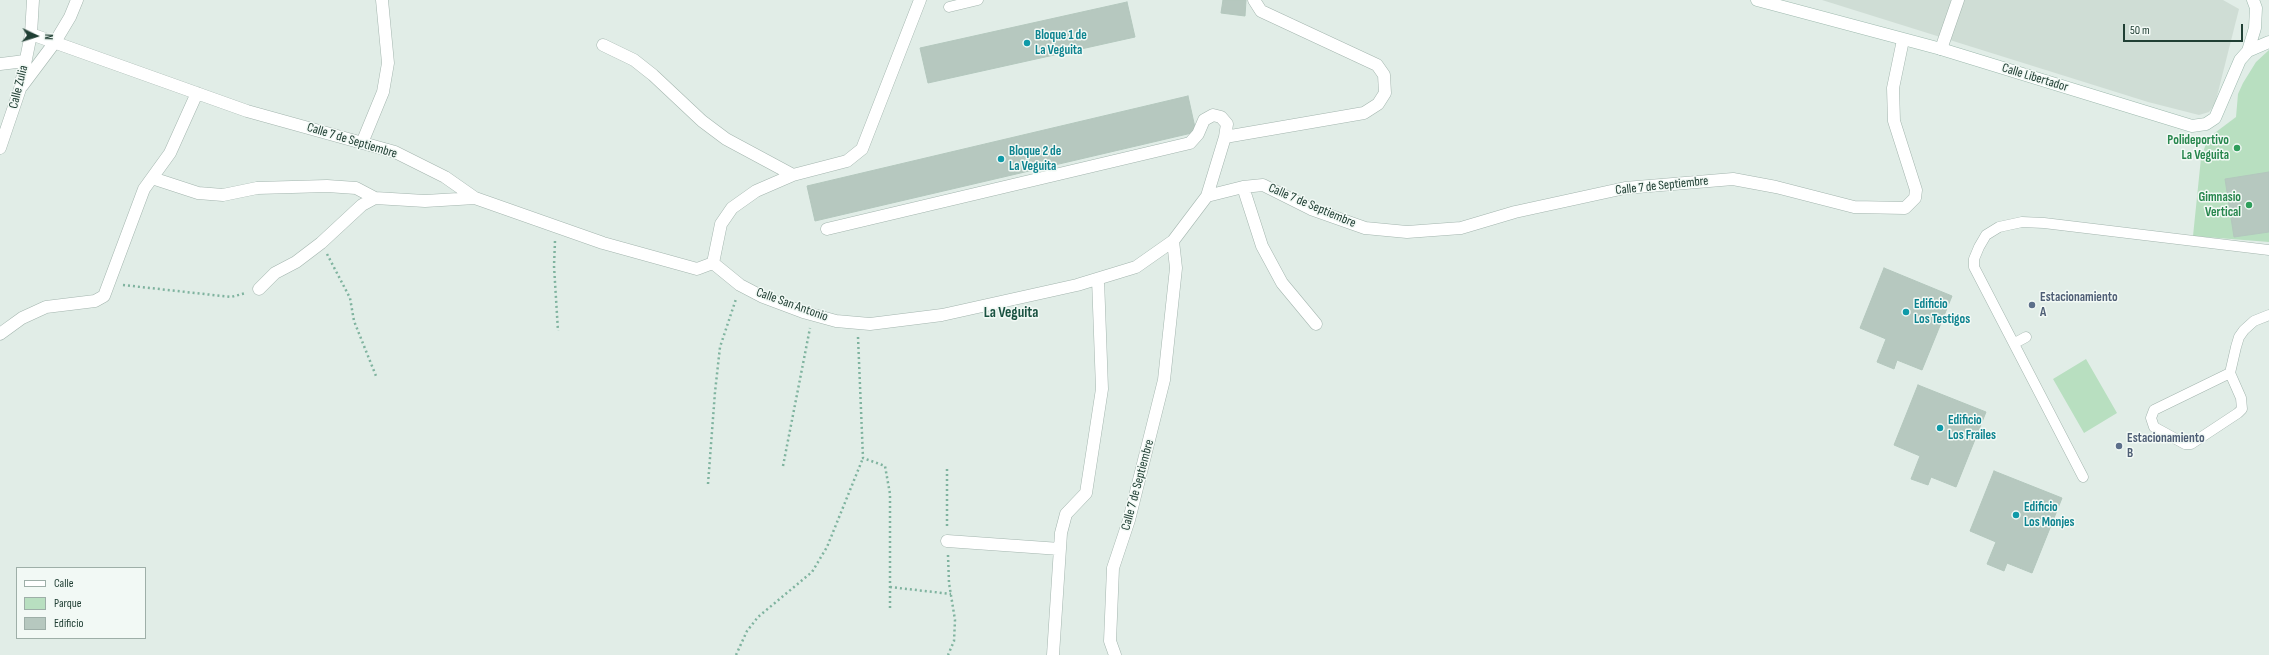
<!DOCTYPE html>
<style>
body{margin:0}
#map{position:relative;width:2269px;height:655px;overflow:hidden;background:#e1ede7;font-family:"Sofia Sans Condensed",sans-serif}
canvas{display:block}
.legend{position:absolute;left:16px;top:567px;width:130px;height:72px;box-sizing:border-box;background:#f2f9f5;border:1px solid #9eafa8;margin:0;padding:5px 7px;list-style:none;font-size:12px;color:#203f34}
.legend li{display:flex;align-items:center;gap:8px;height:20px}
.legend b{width:20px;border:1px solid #9eafa8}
.north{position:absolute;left:16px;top:16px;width:40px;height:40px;-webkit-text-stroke:3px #f2f9f5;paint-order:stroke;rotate:94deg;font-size:11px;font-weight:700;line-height:16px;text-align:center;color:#203f34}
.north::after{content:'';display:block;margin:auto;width:14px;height:18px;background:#203f34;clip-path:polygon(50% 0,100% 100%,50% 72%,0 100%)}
.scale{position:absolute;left:2123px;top:24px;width:120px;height:18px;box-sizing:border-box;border:2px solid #203f34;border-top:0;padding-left:5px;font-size:12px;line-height:14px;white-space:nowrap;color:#203f34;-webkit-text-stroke:3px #f2f9f5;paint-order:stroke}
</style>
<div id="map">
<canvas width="2269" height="655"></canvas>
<ul class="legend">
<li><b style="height:5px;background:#fff"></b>Calle</li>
<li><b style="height:11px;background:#b8dfc0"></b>Parque</li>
<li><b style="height:11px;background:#b6c8bf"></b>Edificio</li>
</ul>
<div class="north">N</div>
<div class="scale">50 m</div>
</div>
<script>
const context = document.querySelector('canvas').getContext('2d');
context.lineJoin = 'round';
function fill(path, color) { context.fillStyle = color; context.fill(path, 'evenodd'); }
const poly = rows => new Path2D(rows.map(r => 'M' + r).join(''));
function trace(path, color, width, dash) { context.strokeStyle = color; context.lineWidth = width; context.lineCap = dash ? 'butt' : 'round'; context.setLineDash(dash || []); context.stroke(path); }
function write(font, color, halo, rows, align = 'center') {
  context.font = font + ' "Sofia Sans Condensed",sans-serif'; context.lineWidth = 3; context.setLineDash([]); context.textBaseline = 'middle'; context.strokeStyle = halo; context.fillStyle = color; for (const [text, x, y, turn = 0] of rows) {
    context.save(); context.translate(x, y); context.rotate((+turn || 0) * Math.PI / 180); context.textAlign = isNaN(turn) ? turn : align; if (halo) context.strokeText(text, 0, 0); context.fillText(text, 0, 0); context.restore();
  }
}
const built = poly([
 [1822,0,2223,0,2239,9,2215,104,2209,112,2199,115,2148,102]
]);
const green = poly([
 [2269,50,2269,242,2193,236,2201,158,2208,138,2236,117,2238,94,2243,83,2256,62],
 [2086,359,2117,413,2084,433,2053,379]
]);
const building = poly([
 [1223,0,1246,0,1245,16,1221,13,1223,0],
 [1127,2,1135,37,928,83,920,48,1127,2],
 [1188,96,1196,132,815,221,807,186,1188,96],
 [2269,172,2269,232,2234,237,2225,179,2269,172],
 [1884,268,1952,296,1922,370,1897,360,1894,369,1877,362,1886,339,1860,328,1884,268],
 [1918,385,1986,412,1956,487,1931,477,1928,485,1911,479,1920,456,1894,445,1918,385],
 [1994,471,2062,498,2032,573,2007,563,2004,571,1987,564,1996,542,1970,531,1994,471]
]);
const path = poly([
 [555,241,554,266,558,331],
 [327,254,350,298,354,321,376,376],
 [123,285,231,297,246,293],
 [858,337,863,458,885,466,890,494,890,611],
 [783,466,810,328],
 [947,469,947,528],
 [708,484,715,392,720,347,736,299],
 [948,555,949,583,955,620,954,641,948,655],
 [890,587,951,594],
 [736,655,747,631,758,617,812,572,827,547,863,458]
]);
const lane = poly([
 [949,7,978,0],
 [2015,343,2026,337],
 [2230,373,2154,410,2151,418,2154,427,2185,444,2191,444,2238,413,2242,409,2241,398,2230,373,2236,347,2239,337,2244,330,2254,321,2269,315],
 [2083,477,1974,267,1974,259,1979,247,1986,235,1999,227,2022,222,2044,223,2269,250]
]);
const street = poly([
 [31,34,247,111,395,152,445,177,475,198,603,243,697,269,713,263],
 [603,45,634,60,653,75,702,121,726,139,793,175],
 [1941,49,1958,0],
 [0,64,25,61],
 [22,86,55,42,70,17,77,0],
 [1225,137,1364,113,1378,104,1385,93,1384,75,1377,65,1261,11,1254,0],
 [362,143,383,92,388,63,382,0],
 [0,148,20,89,31,34,33,0],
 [152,178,198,193,223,195,257,188,327,186,356,188,375,198,425,201,475,198],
 [1243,187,1262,246,1282,283,1316,324],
 [1207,196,1243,187,1263,185,1311,209,1365,228,1407,232,1461,228,1515,212,1625,188,1733,179,1776,187,1854,207,1905,208,1915,198,1916,190,1894,121,1893,88,1903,40],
 [713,263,740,285,763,297,803,312,836,321,870,324,942,315,1077,285,1136,267,1173,241,1207,196,1225,137,1227,124,1221,117,1213,115,1204,120,1198,134,1190,143,827,229],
 [713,263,721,224,732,208,756,191,793,175,847,161,862,149,920,0],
 [259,289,275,273,296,262,321,243,362,205,375,198],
 [0,334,22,318,46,307,95,301,104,296,144,189,170,153,197,93],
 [947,541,1060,549],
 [1053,655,1061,533,1066,514,1086,493,1102,389,1098,279],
 [1115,655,1110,641,1113,568,1129,520,1164,380,1176,268,1173,241]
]);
const secondary = poly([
 [1757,0,1941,49,2192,126,2206,124,2215,118,2240,60,2248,51,2269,42],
 [2248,51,2255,28,2256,8,2253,0]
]);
const markers = [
 [1027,43,4,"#0f9aa8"],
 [2237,148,4,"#2e9e5b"],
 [1001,159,4,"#0f9aa8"],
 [2249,205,4,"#2e9e5b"],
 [2032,305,4,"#5c6f8a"],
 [1906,312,4,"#0f9aa8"],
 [1940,428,4,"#0f9aa8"],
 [2119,446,4,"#5c6f8a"],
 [2016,515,4,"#0f9aa8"]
];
const cultureNames = [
 ["Bloque 1 de",1035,36],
 ["La Veguita",1035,51],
 ["Bloque 2 de",1009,152],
 ["La Veguita",1009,167],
 ["Edificio",1914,305],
 ["Los Testigos",1914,320],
 ["Edificio",1948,421],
 ["Los Frailes",1948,436],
 ["Edificio",2024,508],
 ["Los Monjes",2024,523]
];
const streetNames = [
 ["Calle Libertador",2035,78,17],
 ["Calle Zulia",19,87,-76],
 ["Calle 7 de Septiembre",352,141,17],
 ["Calle 7 de Septiembre",1662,186,-6],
 ["Calle 7 de Septiembre",1312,206,23],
 ["Calle San Antonio",792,305,20],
 ["Calle 7 de Septiembre",1138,485,-75]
];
const leisureNames = [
 ["Polideportivo",2229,141],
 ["La Veguita",2229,156],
 ["Gimnasio",2241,198],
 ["Vertical",2241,213]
];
const serviceNames = [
 ["Estacionamiento",2040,298],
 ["A",2040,313],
 ["Estacionamiento",2127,439],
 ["B",2127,454]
];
const quarterNames = [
 ["La Veguita",1011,313]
];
fill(built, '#cfddd5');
fill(green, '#b8dfc0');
fill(building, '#b6c8bf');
trace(building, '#b3c7bd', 1);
trace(lane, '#a3b5ae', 11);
trace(street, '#a3b5ae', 13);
trace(secondary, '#9eb9ae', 13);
trace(path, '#7fb39f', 2.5, [2, 3]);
trace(lane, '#fff', 10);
trace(street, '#fff', 12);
trace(secondary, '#fff', 12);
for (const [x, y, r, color] of markers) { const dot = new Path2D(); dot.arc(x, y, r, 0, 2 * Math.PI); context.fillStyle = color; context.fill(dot); trace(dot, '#f2f9f5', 1.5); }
write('bold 13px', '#0d838f', '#f2f9f5', cultureNames, 'left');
write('13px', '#203f34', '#f2f9f5', streetNames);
write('bold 13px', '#27864d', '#f2f9f5', leisureNames, 'right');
write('bold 13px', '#4e5e75', '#f2f9f5', serviceNames, 'left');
write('bold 15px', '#1a5241', '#f2f9f5', quarterNames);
</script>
